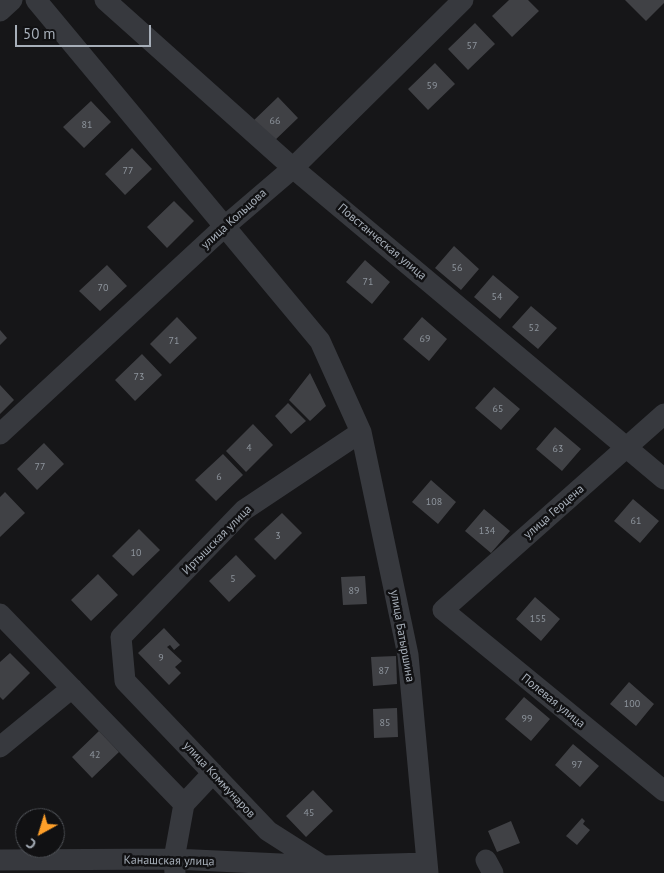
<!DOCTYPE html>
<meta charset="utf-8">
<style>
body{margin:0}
#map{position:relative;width:664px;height:873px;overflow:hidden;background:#161618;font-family:"PT Sans",sans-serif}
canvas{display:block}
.north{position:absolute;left:15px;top:808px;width:50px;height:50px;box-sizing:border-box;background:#111113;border:1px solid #4d5055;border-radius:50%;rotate:219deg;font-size:14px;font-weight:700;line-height:20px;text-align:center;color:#a7afb9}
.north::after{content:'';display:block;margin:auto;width:18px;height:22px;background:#fe9f29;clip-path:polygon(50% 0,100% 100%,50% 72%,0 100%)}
.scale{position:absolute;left:15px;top:25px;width:136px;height:22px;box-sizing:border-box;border:2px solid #a7afb9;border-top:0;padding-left:6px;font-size:15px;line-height:18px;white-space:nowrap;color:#a7afb9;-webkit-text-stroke:4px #111113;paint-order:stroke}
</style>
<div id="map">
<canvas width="664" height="873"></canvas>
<div class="north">С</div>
<div class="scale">50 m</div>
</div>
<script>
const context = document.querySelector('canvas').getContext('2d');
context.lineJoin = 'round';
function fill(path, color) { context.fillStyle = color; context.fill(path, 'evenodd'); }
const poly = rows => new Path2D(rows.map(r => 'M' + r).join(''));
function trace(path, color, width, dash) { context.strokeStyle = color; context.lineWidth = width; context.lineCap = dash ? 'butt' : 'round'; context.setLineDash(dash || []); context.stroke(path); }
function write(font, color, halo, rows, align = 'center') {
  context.font = font + ' "PT Sans",sans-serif'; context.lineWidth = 5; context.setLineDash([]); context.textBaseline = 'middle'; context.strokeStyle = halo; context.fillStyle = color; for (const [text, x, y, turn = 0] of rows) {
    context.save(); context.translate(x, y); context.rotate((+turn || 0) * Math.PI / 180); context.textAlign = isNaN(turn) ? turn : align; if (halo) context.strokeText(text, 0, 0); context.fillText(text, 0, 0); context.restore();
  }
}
const building = poly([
 [509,0,528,0,539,11,512,37,492,16],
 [625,0,664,0,664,3,646,21],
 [475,23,495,44,468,70,448,49],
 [435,63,455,84,428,110,408,89],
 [278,97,298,118,271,144,251,123],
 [91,101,111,122,84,148,63,127],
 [132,148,152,169,125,195,105,174],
 [174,201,194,221,167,248,147,227],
 [454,246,479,269,461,290,435,268],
 [365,260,390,282,372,304,346,282],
 [107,265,127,286,100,311,79,291],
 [493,275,519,297,500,319,474,297],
 [531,306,557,328,538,349,512,327],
 [177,317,197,338,170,364,150,344],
 [422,317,447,339,429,361,403,339],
 [0,330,7,338,0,345],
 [142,354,162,375,135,401,115,380],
 [310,373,326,406,310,421,289,400],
 [0,385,14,400,0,414],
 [494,387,520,409,501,430,475,408],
 [288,403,306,421,291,434,275,416],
 [253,424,273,445,246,472,226,451],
 [555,427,581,449,562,471,536,449],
 [44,443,64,464,37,490,17,469],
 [223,454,243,475,216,501,195,480],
 [431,480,456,502,438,524,412,502],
 [5,492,25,513,0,537,0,497],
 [633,499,659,521,640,543,614,521],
 [484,509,510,531,491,553,465,531],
 [282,513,302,533,275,560,254,539],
 [139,529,160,550,133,576,112,556],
 [236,555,256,576,229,602,209,581],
 [98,574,118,595,91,621,71,600],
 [365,576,367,604,343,605,341,577],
 [535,597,560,619,541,641,516,619],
 [164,628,180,645,174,650,170,645,167,647,182,661,175,667,181,673,169,685,138,653],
 [10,653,30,673,3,700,0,697,0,662],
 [396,656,397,684,373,686,371,657],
 [629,682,654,704,636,726,610,704],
 [524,697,550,719,531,741,505,719],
 [397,708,398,737,374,738,373,709],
 [99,731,119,752,92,778,72,757],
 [573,744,599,766,580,787,555,765],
 [313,790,333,811,306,837,286,816],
 [582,818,585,821,583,824,590,830,577,845,566,836],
 [511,821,520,843,497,852,488,831]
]);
const minor = poly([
 [36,0,320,341,361,432,408,655,428,873],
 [105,0,293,168,664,479],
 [0,11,12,0],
 [664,414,443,610,664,791],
 [0,434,224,227,293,168,463,0],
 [0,614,184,804],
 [0,747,72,688],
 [0,860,174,859,323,866,427,863],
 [486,860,493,873],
 [323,866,268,831,125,681,121,637,244,510,361,432],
 [175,873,174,859,184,804,213,773]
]);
const numberNames = [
 ["57",472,46],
 ["59",432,86],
 ["66",275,121],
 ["81",87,125],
 ["77",128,171],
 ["56",457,268],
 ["71",368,282],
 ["70",103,288],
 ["54",497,297],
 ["52",534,328],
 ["69",425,339],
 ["71",174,341],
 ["73",139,377],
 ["65",498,409],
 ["4",249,448],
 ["63",558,449],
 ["77",40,467],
 ["6",219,477],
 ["108",434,502],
 ["61",636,521],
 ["134",487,531],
 ["3",278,536],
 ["10",136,553],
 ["5",233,579],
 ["89",354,591],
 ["155",538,619],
 ["9",161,658],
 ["87",384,671],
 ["100",632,704],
 ["99",527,719],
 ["85",385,723],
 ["42",95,755],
 ["97",577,765],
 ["45",309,813]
];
const streetNames = [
 ["улица Кольцова",234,219,-42],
 ["Повстанческая улица",382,242,40],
 ["улица Герцена",554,512,-41],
 ["Иртышская улица",217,540,-45],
 ["улица Батыршина",402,636,80],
 ["Полевая улица",553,701,39],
 ["улица Коммунаров",219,780,47],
 ["Канашская улица",169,861,1]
];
fill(building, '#404145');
trace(minor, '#37393e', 21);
write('10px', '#8d949c', null, numberNames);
write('12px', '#a7afb9', '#111113', streetNames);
</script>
